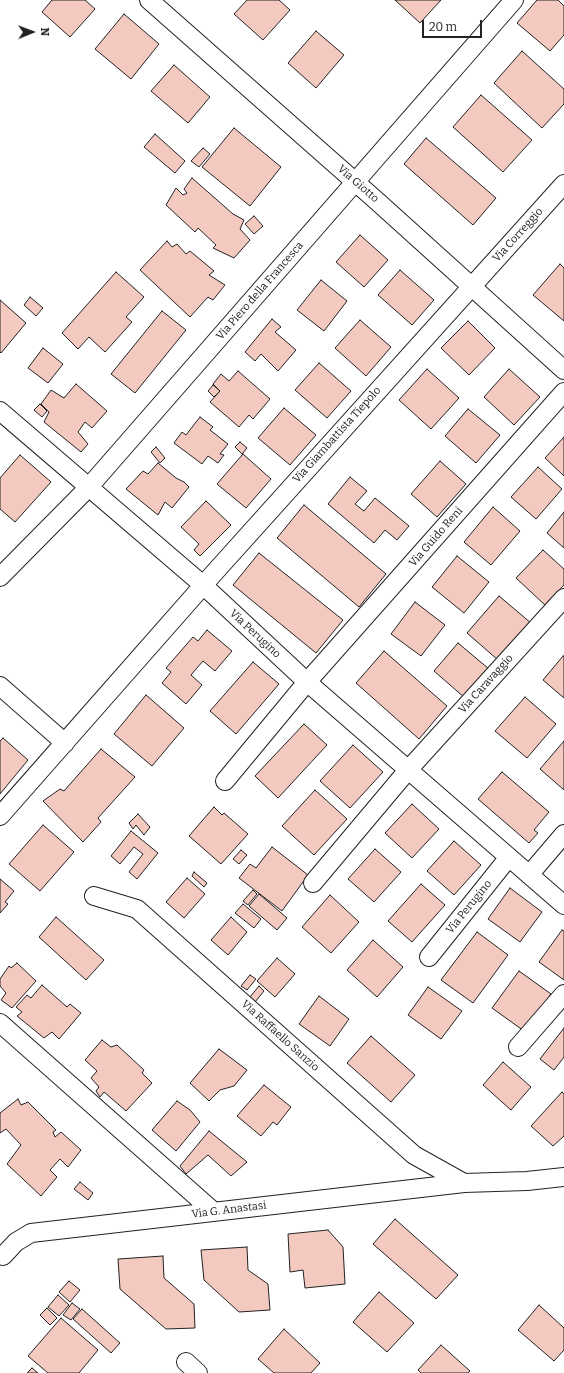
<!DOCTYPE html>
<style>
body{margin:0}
#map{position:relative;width:564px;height:1373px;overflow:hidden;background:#fff;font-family:Bitter,serif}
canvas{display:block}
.north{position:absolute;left:12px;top:12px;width:40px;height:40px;-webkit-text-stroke:3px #fff;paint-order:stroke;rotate:89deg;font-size:11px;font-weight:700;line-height:16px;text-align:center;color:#222}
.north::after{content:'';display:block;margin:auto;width:14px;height:18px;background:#222;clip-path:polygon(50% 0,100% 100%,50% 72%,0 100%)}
.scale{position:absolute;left:422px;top:20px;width:60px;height:18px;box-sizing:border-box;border:2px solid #222;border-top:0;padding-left:5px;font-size:12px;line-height:14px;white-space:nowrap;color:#222;-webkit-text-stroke:3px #fff;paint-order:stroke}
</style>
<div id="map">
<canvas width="564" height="1373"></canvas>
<div class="north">N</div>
<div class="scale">20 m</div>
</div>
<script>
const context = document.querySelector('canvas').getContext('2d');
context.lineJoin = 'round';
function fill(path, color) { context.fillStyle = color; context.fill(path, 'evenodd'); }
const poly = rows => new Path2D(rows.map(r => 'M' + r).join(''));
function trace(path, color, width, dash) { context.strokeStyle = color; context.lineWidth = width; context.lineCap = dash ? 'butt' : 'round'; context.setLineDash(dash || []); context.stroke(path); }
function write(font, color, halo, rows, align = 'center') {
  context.font = font + ' Bitter,serif'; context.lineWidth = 3; context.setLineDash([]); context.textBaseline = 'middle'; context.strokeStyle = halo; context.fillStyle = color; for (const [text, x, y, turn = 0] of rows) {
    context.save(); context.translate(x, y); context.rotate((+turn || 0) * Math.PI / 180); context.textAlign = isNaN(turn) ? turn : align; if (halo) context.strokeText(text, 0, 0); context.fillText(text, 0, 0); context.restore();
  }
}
const building = poly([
 [52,0,85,0,95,9,70,37,42,12,52,0],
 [247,0,279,0,290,10,263,40,234,14,247,0],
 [395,0,441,0,420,23,395,0],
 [537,0,558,0,564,6,564,35,550,51,517,23,537,0],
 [124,14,159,44,131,79,95,49,124,14],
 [316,31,344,55,316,88,288,63,316,31],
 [522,51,564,89,564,104,542,128,494,83,522,51],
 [174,65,210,97,188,123,151,91,174,65],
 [481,95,532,140,503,172,453,127,481,95],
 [234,128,281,167,250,206,202,167,234,128],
 [155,134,185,161,175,173,144,147,155,134],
 [426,138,496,198,473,225,404,164,426,138],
 [203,148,210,154,199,167,191,161,203,148],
 [192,178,233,214,244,220,240,229,250,240,234,258,213,248,216,245,198,228,195,232,166,205,176,188,183,195,187,193,184,189,192,178],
 [254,216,263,226,254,234,245,224,254,216],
 [360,235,388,260,364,287,336,262,360,235],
 [167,241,172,247,177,244,186,254,190,251,214,271,209,275,225,285,213,300,208,297,190,317,140,270,167,241],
 [560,264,564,268,564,321,533,295,560,264],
 [400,270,434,300,412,325,378,295,400,270],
 [116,272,144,297,126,317,132,322,105,352,89,337,78,349,62,333,116,272],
 [321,280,347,301,324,331,297,310,321,280],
 [30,297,43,308,36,316,24,305,30,297],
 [0,300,26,323,1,353,0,352,0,300],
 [162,311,186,330,135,393,111,374,162,311],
 [272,319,281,327,275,332,296,350,278,371,261,354,255,361,245,352,272,319],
 [360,320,391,347,366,376,335,348,360,320],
 [468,321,495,348,469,375,441,348,468,321],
 [43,348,63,364,48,383,28,368,43,348],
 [319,363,351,391,327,418,295,390,319,363],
 [427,369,459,398,431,429,399,400,427,369],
 [509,369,540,397,514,425,484,397,509,369],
 [238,371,270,399,253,419,249,415,239,427,210,402,220,391,213,384,221,374,229,381,238,371],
 [76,384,107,411,92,428,85,422,78,432,88,444,81,452,44,422,49,412,41,404,51,390,64,398,76,384],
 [213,385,220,391,214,397,208,391,213,385],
 [40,404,47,411,42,417,34,410,40,404],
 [284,408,316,435,290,465,258,438,284,408],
 [468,409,500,435,476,463,445,436,468,409],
 [200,417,213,427,210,430,228,444,220,454,224,455,218,463,208,456,202,464,174,443,182,432,186,435,200,417],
 [564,437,564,476,545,458,564,437],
 [240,442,247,448,242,454,235,447,240,442],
 [156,447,165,458,160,463,151,452,156,447],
 [243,454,271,479,246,508,217,484,243,454],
 [20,455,51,482,15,522,0,509,0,478,20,455],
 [440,461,466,484,437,517,411,494,440,461],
 [158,463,176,478,184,482,189,487,172,508,165,502,158,515,126,489,143,471,148,474,158,463],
 [538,467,562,489,536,519,511,497,538,467],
 [350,477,367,491,355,504,364,511,375,498,409,526,397,540,385,530,374,543,328,504,350,477],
 [206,501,231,525,200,556,194,550,199,544,181,527,206,501],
 [304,505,386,574,359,607,277,538,304,505],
 [493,507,520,531,491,565,464,542,493,507],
 [564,512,564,548,547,533,564,512],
 [543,550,564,569,564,585,545,605,516,578,543,550],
 [259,553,343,620,316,653,233,585,259,553],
 [457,556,489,582,464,613,432,587,457,556],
 [499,596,531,623,498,660,467,633,499,596],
 [415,602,445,625,421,656,391,634,415,602],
 [207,630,232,651,215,671,203,661,191,675,202,685,186,704,162,683,171,672,166,668,193,637,198,641,207,630],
 [458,643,489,669,465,698,434,671,458,643],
 [384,651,447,706,419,739,356,683,384,651],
 [563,656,564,656,564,698,543,680,563,656],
 [253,662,279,684,236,734,210,711,253,662],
 [146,695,184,728,152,766,114,734,146,695],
 [525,697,556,724,527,758,495,731,525,697],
 [304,724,327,745,278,798,255,776,304,724],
 [3,738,28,760,0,794,0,741,3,738],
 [564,741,564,790,540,769,564,741],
 [353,745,383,772,350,808,320,781,353,745],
 [101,749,135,777,98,818,101,822,83,842,43,801,60,789,64,791,101,749],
 [502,772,549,812,534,830,538,833,529,843,478,799,502,772],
 [315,790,347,819,314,855,282,826,315,790],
 [412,804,439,829,412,858,385,833,412,804],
 [214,807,222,815,224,813,248,834,221,864,189,836,214,807],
 [138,814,150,827,144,835,136,825,133,829,129,823,138,814],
 [43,825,74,852,40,891,9,864,43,825],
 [131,831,158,853,137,879,129,872,143,854,134,847,120,864,111,856,131,831],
 [454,841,481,865,454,895,427,871,454,841],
 [272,847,308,875,282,911,239,878,250,864,256,868,272,847],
 [375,849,401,872,374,902,348,879,375,849],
 [241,850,247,855,239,864,233,859,241,850],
 [194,872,207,883,204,887,192,876,194,872],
 [187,878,205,894,184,918,166,902,187,878],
 [0,879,14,891,5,902,8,904,0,913,0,879],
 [421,884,445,905,412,942,388,921,421,884],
 [510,888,542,912,520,942,488,919,510,888],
 [253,890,257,894,248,905,243,901,253,890],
 [259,894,287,918,277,930,249,906,259,894],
 [330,895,359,922,331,953,302,927,330,895],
 [243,904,261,919,254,928,235,913,243,904],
 [56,917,104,960,86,980,39,937,56,917],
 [231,917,247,932,228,955,211,940,231,917],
 [562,930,564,931,564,980,539,962,562,930],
 [477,932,508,955,473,1003,441,980,477,932],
 [373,940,403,967,377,997,347,970,373,940],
 [277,958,295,974,275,997,257,981,277,958],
 [17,963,36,981,12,1008,1,1000,6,993,0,986,0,979,9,966,11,968,17,963],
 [519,971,551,994,524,1031,492,1008,519,971],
 [250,975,256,979,247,990,241,986,250,975],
 [42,985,67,1007,70,1004,81,1013,59,1039,52,1032,44,1038,17,1016,22,1012,16,1007,27,995,31,998,42,985],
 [259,986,264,991,255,1002,250,997,259,986],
 [428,987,462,1011,441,1039,408,1015,428,987],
 [319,996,349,1019,330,1046,299,1024,319,996],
 [564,1028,564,1057,554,1070,540,1059,564,1028],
 [371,1036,415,1075,391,1102,347,1063,371,1036],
 [102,1040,111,1047,117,1045,144,1070,142,1073,152,1083,126,1111,104,1092,100,1097,96,1091,99,1087,91,1078,97,1071,85,1060,102,1040],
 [219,1049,247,1070,234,1086,220,1090,209,1101,190,1083,219,1049],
 [503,1062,531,1087,511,1110,483,1085,503,1062],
 [264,1085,291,1107,277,1125,273,1122,261,1136,237,1116,264,1085],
 [562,1092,564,1094,564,1136,553,1146,531,1126,562,1092],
 [18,1099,21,1105,28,1102,56,1130,53,1132,55,1137,61,1132,81,1150,68,1167,60,1159,50,1170,57,1177,41,1196,7,1164,21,1145,6,1129,0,1133,0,1113,18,1099],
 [177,1101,190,1110,200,1122,176,1151,152,1130,177,1101],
 [209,1131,247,1162,231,1176,208,1155,186,1174,180,1166,209,1131],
 [80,1182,93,1193,88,1200,74,1189,80,1182],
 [395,1219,458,1275,436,1299,373,1244,395,1219],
 [328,1230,343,1247,345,1284,305,1288,303,1270,290,1272,288,1234,328,1230],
 [247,1247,248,1270,268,1284,270,1310,239,1312,204,1280,201,1250,247,1247],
 [163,1256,164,1278,194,1304,195,1328,166,1329,120,1289,118,1259,163,1256],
 [69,1281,80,1290,70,1302,59,1292,69,1281],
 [379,1292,414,1323,387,1352,353,1322,379,1292],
 [58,1295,69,1305,59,1316,48,1307,58,1295],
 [72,1303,80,1309,71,1320,63,1315,72,1303],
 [539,1305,564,1328,564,1350,554,1361,518,1330,539,1305],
 [47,1308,57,1318,50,1325,40,1315,47,1308],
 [82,1309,120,1343,111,1353,73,1319,82,1309],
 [61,1318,98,1350,79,1373,48,1373,28,1356,61,1318],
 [284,1329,320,1363,311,1373,274,1373,258,1359,284,1329],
 [441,1345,470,1371,468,1373,421,1373,418,1370,441,1345],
 [32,1368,38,1373,27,1373,32,1368]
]);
const minor = poly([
 [149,0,378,202,564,370],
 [0,411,203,585,307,682,564,905],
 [0,577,88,488,514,0],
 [0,686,65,743],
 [225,781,307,682,564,392],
 [0,816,214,573,564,184],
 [529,875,564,834],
 [313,883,408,770,564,598],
 [94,896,137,909,414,1155,464,1183],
 [429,957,509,857],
 [0,1023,214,1212],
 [518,1047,564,994],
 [3,1256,16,1242,31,1233,464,1183,527,1181,564,1177],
 [186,1362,198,1373]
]);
const streetNames = [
 ["Via Giotto",358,184,41],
 ["Via Correggio",518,235,-48],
 ["Via Piero della Francesca",260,291,-49],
 ["Via Giambattista Tiepolo",337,435,-48],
 ["Via Guido Reni",436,537,-49],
 ["Via Perugino",255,634,43],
 ["Via Caravaggio",486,684,-48],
 ["Via Perugino",469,907,-51],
 ["Via Raffaello Sanzio",280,1036,42],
 ["Via G. Anastasi",229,1210,-7]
];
fill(building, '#f3c9c0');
trace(building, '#222', 1);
trace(minor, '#222', 20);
trace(minor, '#fff', 18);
write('11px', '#222', '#fff', streetNames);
</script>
